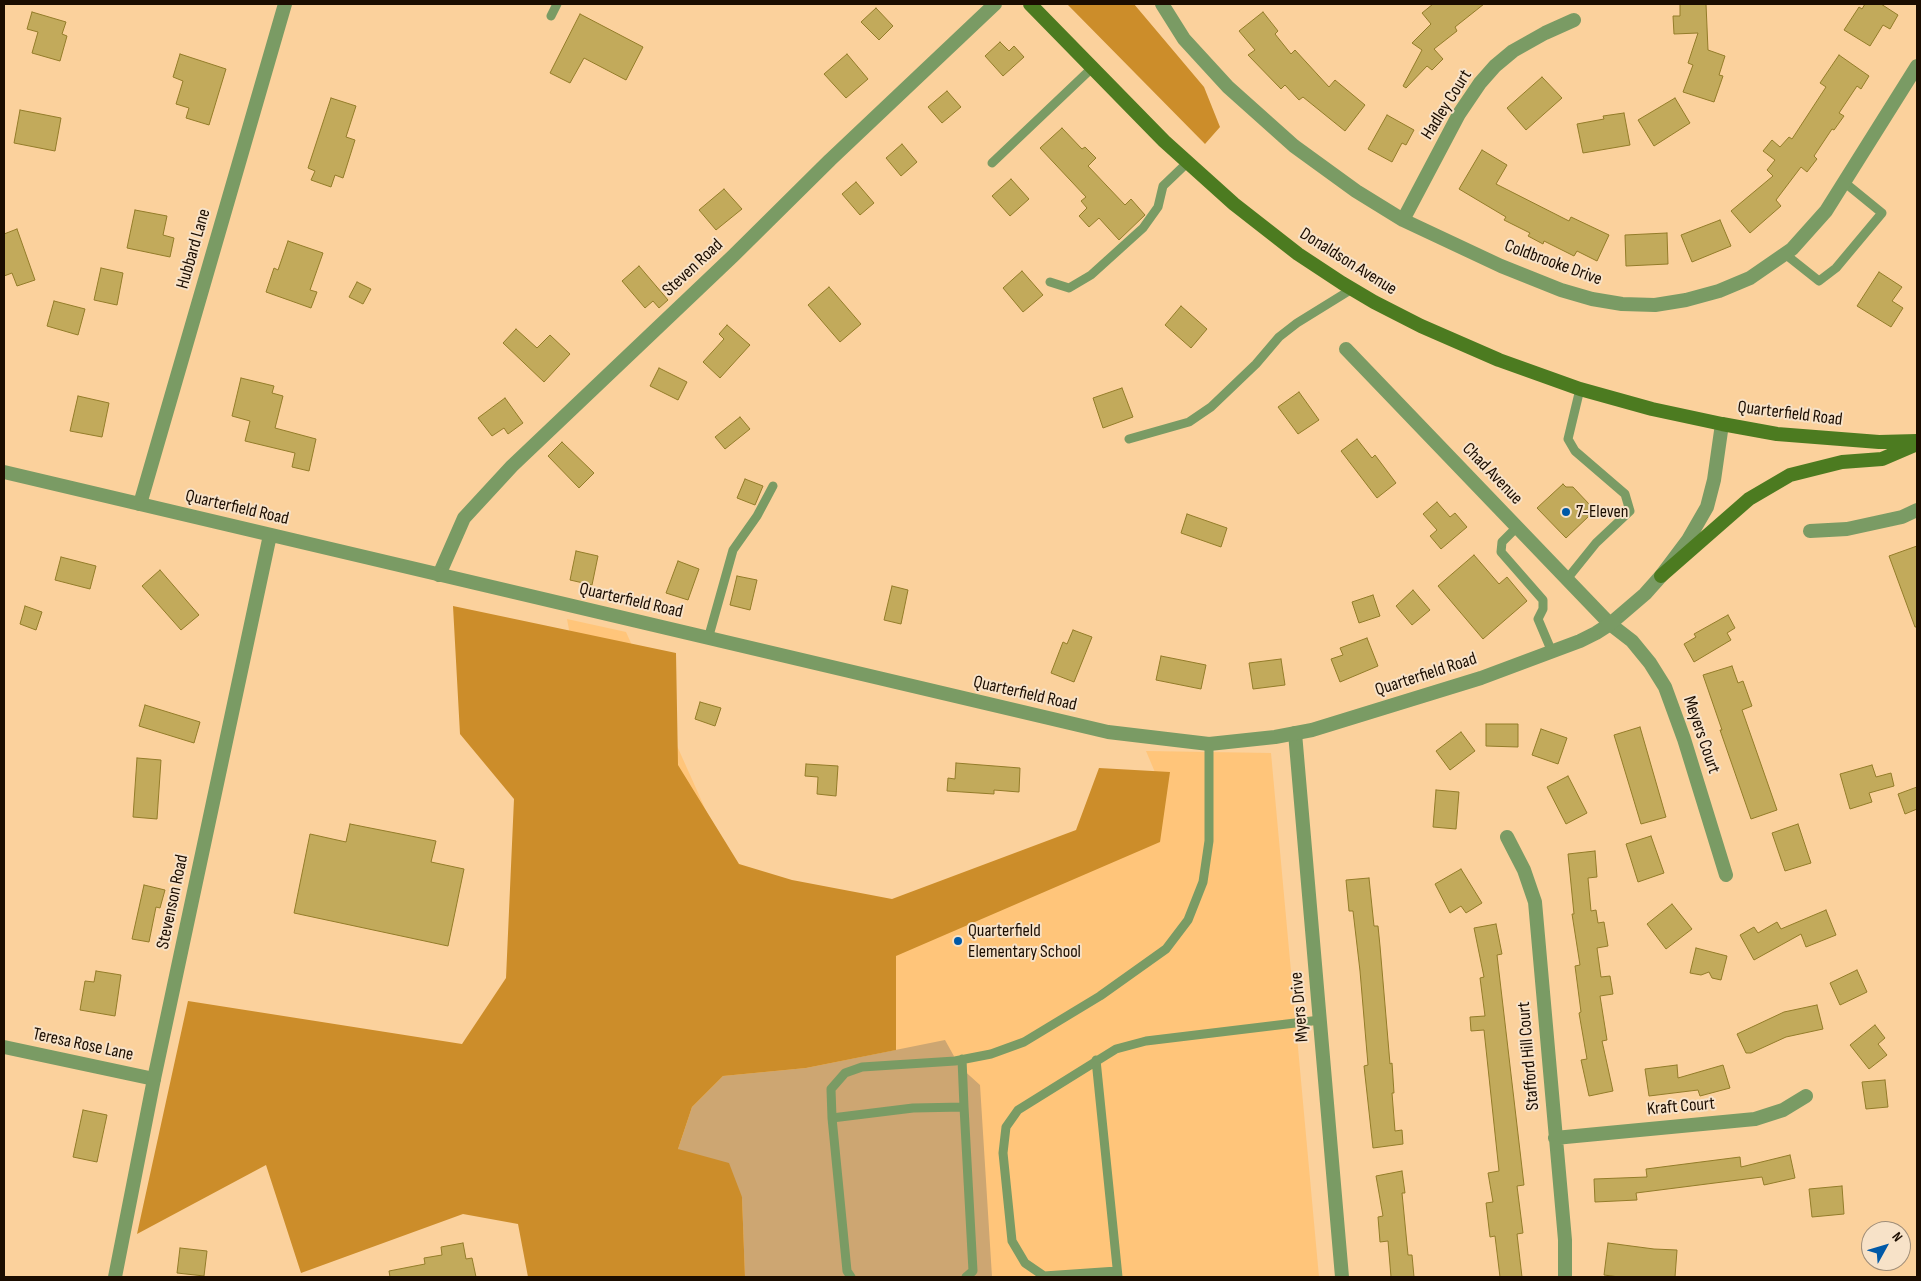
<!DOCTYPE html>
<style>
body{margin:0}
#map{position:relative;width:1921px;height:1281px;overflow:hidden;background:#fbd19c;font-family:"Sofia Sans Condensed",sans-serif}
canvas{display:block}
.frame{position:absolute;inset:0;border:5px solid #1b0d00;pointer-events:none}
.north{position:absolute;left:1861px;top:1221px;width:50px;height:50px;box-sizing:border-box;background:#f7e2c8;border:1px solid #9f8d78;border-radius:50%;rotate:51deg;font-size:14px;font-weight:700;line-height:20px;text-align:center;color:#1b0d00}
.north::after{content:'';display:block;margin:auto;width:18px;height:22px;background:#0059a7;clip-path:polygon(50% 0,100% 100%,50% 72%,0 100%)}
</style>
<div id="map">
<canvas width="1921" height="1281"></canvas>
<div class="frame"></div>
<div class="north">N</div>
</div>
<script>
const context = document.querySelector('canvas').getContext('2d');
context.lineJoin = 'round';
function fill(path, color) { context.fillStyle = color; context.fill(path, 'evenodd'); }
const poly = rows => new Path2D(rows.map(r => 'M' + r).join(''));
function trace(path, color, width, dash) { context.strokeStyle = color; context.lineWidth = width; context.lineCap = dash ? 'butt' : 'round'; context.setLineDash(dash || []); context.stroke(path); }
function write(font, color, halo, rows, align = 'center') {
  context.font = font + ' "Sofia Sans Condensed",sans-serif'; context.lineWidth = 4; context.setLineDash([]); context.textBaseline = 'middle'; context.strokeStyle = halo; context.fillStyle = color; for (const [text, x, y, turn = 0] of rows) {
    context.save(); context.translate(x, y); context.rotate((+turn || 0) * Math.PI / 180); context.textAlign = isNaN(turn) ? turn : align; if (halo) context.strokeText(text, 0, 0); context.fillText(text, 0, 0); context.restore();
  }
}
const built = poly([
 [567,619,626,632,742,891,852,920,1165,796,1146,751,1271,753,1319,1277,623,1277,639,1007]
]);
const green = poly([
 [945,1040,960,1067,980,1085,992,1277,745,1277,742,1197,678,1149,692,1107,723,1076,806,1068]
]);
const forest = poly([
 [1067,4,1134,4,1204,87,1220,127,1205,144],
 [453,606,676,653,678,765,739,864,792,880,892,899,1076,830,1099,768,1170,772,1160,842,896,956,896,1050,806,1068,723,1076,692,1107,678,1149,729,1163,742,1197,745,1277,528,1277,518,1224,463,1214,301,1273,266,1165,137,1234,188,1001,462,1044,506,978,514,799,460,734]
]);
const building = poly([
 [1433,4,1484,4,1455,27,1457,31,1434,49,1443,59,1432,70,1427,66,1406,88,1403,86,1422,50,1412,43,1431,24,1422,13,1433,4],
 [1680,4,1706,4,1708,50,1725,56,1719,75,1723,76,1714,102,1683,92,1693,65,1688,63,1698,33,1674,34,1673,16,1680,16,1680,4],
 [1865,4,1881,4,1898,15,1890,29,1883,25,1870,46,1844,30,1859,7,1862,9,1865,4],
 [876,8,893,26,879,40,861,22,876,8],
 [32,12,66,22,62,34,67,36,60,61,32,53,38,32,27,29,32,12],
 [1263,12,1278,31,1275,34,1291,54,1295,50,1329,87,1335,80,1365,105,1345,131,1303,97,1299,100,1285,85,1281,89,1248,55,1255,50,1239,31,1263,12],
 [580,14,643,47,626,80,584,58,570,83,550,73,580,14],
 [1000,42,1009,51,1014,46,1024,57,1003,76,985,56,1000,42],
 [180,54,226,69,209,125,186,118,189,108,176,104,183,81,173,77,180,54],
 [847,54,868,79,846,98,824,74,847,54],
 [1839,55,1869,76,1861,89,1857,86,1839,113,1844,116,1834,130,1832,129,1814,156,1817,159,1807,172,1801,167,1776,200,1781,206,1750,233,1731,211,1773,176,1767,170,1775,160,1763,151,1772,140,1780,147,1789,137,1792,139,1826,87,1820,83,1839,55],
 [1542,77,1562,98,1526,130,1507,108,1542,77],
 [947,91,961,107,942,123,928,107,947,91],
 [331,98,356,106,346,137,355,140,343,178,335,175,331,187,311,180,315,171,308,168,331,98],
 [1675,98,1690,123,1654,146,1638,120,1675,98],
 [20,110,61,118,55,151,14,143,20,110],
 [1624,113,1630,145,1583,153,1577,124,1604,119,1603,116,1624,113],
 [1387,115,1414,130,1406,145,1402,143,1392,162,1368,149,1387,115],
 [1062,128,1082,149,1085,147,1096,158,1088,166,1125,205,1131,199,1145,215,1119,240,1099,218,1089,227,1079,216,1087,208,1081,201,1086,197,1040,148,1062,128],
 [902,144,917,162,901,176,886,158,902,144],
 [1482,150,1507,165,1496,184,1569,221,1571,217,1609,235,1597,261,1577,251,1574,256,1544,241,1543,244,1528,236,1530,233,1504,220,1506,217,1459,189,1482,150],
 [1011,179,1029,199,1010,216,992,196,1011,179],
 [856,182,874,203,860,215,842,194,856,182],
 [724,189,742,209,716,230,699,210,724,189],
 [135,210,167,216,163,235,174,238,170,257,127,248,135,210],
 [1720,220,1731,246,1692,262,1681,235,1720,220],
 [17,229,35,280,17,286,12,273,4,276,4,234,17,229],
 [1667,233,1668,264,1626,266,1625,235,1667,233],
 [288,241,323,253,310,290,317,292,311,308,266,292,274,268,278,270,288,241],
 [639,266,668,300,659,308,653,301,645,308,622,281,639,266],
 [101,268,123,273,117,305,94,300,101,268],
 [1022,271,1043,295,1023,312,1003,288,1022,271],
 [1879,272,1902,287,1892,301,1903,308,1891,327,1857,306,1879,272],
 [357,282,371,289,363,304,349,297,357,282],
 [829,287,861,324,840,342,808,305,829,287],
 [54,301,85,309,78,335,47,326,54,301],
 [1181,306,1207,329,1191,348,1165,325,1181,306],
 [727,325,750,345,720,378,703,362,724,339,719,334,727,325],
 [516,329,537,348,550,335,570,354,544,382,503,343,516,329],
 [659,368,687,382,678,400,650,386,659,368],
 [241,378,274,386,272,393,283,396,275,428,316,439,309,471,292,467,295,453,245,441,250,421,232,416,241,378],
 [1122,388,1133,417,1103,428,1093,398,1122,388],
 [1299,392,1319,420,1298,434,1278,407,1299,392],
 [78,396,109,403,102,437,70,431,78,396],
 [505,398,523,423,508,434,504,428,492,436,478,418,505,398],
 [740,417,750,429,725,449,715,437,740,417],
 [1357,439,1372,458,1375,455,1396,483,1377,498,1341,451,1357,439],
 [562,442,594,473,579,488,548,456,562,442],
 [745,479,763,486,755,505,737,498,745,479],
 [1563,484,1566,487,1573,487,1589,504,1589,516,1566,538,1537,508,1563,484],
 [1437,502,1450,517,1455,513,1467,527,1441,549,1430,536,1437,530,1423,514,1437,502],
 [1187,514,1227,528,1221,547,1181,533,1187,514],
 [1917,546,1917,627,1915,627,1889,556,1917,546],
 [576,551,598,556,592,585,570,580,576,551],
 [1474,555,1499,584,1507,577,1527,601,1483,639,1438,586,1474,555],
 [61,557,96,566,90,589,55,580,61,557],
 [678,561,699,569,688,600,666,593,678,561],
 [160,570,199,615,181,630,142,586,160,570],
 [737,576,757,580,750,610,730,605,737,576],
 [892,586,908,590,901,624,884,620,892,586],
 [1413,590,1430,610,1412,625,1396,606,1413,590],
 [1373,595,1380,616,1359,623,1352,602,1373,595],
 [25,606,42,612,36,630,20,624,25,606],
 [1728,615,1735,628,1727,633,1731,640,1694,662,1684,644,1696,637,1694,634,1728,615],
 [1073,630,1092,637,1074,682,1051,673,1063,642,1067,644,1073,630],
 [1367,638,1378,666,1340,682,1331,659,1343,655,1340,648,1367,638],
 [1161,656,1206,665,1201,689,1156,680,1161,656],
 [1281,659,1285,685,1253,689,1249,663,1281,659],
 [1732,666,1738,683,1743,681,1752,706,1742,710,1777,810,1751,819,1720,730,1722,730,1703,675,1732,666],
 [700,702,721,708,715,726,695,719,700,702],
 [145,705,200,722,194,743,139,726,145,705],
 [1486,724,1518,724,1518,747,1486,746,1486,724],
 [1640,727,1666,817,1641,824,1614,735,1640,727],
 [1541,729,1567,738,1558,764,1532,755,1541,729],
 [1461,732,1475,751,1450,770,1436,751,1461,732],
 [137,758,161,760,157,819,133,817,137,758],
 [956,763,1020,768,1019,792,994,790,994,794,947,791,948,778,955,779,956,763],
 [806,764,838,766,836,796,817,794,818,777,805,776,806,764],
 [1872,765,1876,777,1891,773,1894,786,1869,793,1872,802,1850,809,1840,774,1872,765],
 [1568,776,1587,813,1566,824,1547,787,1568,776],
 [1917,787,1917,809,1905,814,1898,794,1917,787],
 [1436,790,1459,792,1456,829,1433,827,1436,790],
 [350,824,436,841,431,862,464,869,448,946,294,913,310,834,346,842,350,824],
 [1798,824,1811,863,1785,871,1772,833,1798,824],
 [1651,836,1664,873,1638,882,1626,844,1651,836],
 [1595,851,1597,877,1588,878,1591,911,1596,910,1598,923,1604,922,1608,946,1597,948,1601,977,1610,976,1613,994,1600,996,1607,1040,1602,1041,1613,1091,1589,1096,1581,1060,1587,1059,1579,1013,1581,1012,1575,966,1580,965,1572,914,1574,914,1568,854,1595,851],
 [1461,869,1482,903,1466,913,1461,906,1450,913,1435,884,1461,869],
 [1369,878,1374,926,1378,926,1380,946,1390,1064,1392,1063,1394,1093,1392,1093,1395,1131,1402,1130,1403,1144,1373,1148,1364,1066,1368,1065,1360,971,1353,911,1349,911,1346,880,1369,878],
 [144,885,165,890,160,908,156,907,149,942,132,939,144,885],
 [1672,904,1692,929,1666,949,1647,924,1672,904],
 [1826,910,1836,935,1806,947,1801,934,1754,960,1740,935,1754,927,1758,933,1777,922,1781,929,1826,910],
 [1496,924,1502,954,1497,955,1524,1185,1517,1186,1523,1233,1517,1234,1522,1277,1500,1277,1495,1236,1490,1237,1486,1203,1493,1202,1488,1173,1499,1171,1484,1030,1471,1031,1470,1017,1485,1016,1480,978,1484,977,1474,928,1496,924],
 [1696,948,1727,956,1721,980,1712,978,1709,972,1701,975,1690,973,1696,948],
 [1857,970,1867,992,1840,1005,1830,983,1857,970],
 [96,971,121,975,115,1016,80,1010,85,981,94,982,96,971],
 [1817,1005,1823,1029,1786,1037,1751,1053,1746,1053,1737,1034,1784,1012,1817,1005],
 [1875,1025,1885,1038,1878,1044,1887,1055,1869,1069,1850,1045,1875,1025],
 [1677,1065,1678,1078,1723,1065,1730,1088,1700,1096,1698,1090,1649,1096,1645,1069,1677,1065],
 [1885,1080,1888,1107,1866,1109,1862,1082,1885,1080],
 [83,1110,107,1115,97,1162,73,1157,83,1110],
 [1790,1155,1795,1178,1764,1185,1762,1177,1636,1193,1637,1200,1595,1202,1594,1179,1647,1177,1646,1169,1740,1157,1741,1167,1790,1155],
 [1402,1171,1405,1193,1402,1193,1408,1255,1412,1255,1414,1277,1391,1277,1388,1241,1380,1242,1378,1217,1383,1216,1376,1176,1402,1171],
 [1842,1186,1844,1214,1812,1217,1809,1189,1842,1186],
 [463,1243,466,1259,472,1258,476,1277,390,1277,389,1271,425,1264,424,1258,442,1255,441,1247,463,1243],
 [1608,1243,1654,1249,1677,1250,1675,1277,1619,1277,1604,1275,1608,1243],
 [180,1248,207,1251,204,1276,177,1273,180,1248]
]);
const service = poly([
 [551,16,557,4],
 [992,163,1092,68],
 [1785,254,1819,281,1836,268,1882,213,1844,182],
 [1050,282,1069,288,1091,275,1143,228,1158,207,1163,186,1187,163],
 [1129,439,1189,422,1211,407,1256,364,1279,337,1297,323,1352,289],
 [1517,527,1502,542,1501,552,1543,600,1543,609,1538,619,1552,652],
 [1567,579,1596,543,1630,511,1625,494,1575,451,1568,439,1580,389],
 [708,639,733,550,757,516,773,486],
 [962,1059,964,1107],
 [1096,1060,1118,1277],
 [832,1118,831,1089,845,1073,862,1067,955,1061,991,1054,1024,1042,1100,996,1166,949,1188,920,1203,882,1209,841,1209,744],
 [1117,1271,1044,1276,1025,1263,1012,1241,1003,1153,1006,1127,1018,1110,1116,1049,1146,1041,1320,1020],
 [851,1277,847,1271,832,1118,913,1108,964,1107,973,1271,966,1277]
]);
const minor = poly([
 [1162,4,1184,39,1228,87,1294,146,1356,191,1403,220,1501,266,1561,290,1592,299,1622,304,1655,305,1686,300,1719,291,1750,278,1792,249,1826,211,1917,66],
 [1403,220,1459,114,1480,83,1495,66,1513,51,1545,33,1574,20],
 [1346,349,1610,624,1632,641,1650,663,1665,687,1684,739,1726,875],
 [140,504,285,4],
 [1810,531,1847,529,1902,517,1917,510],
 [439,575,464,518,512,466,733,256,830,160,995,4],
 [1295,733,1342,1277],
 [1507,837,1524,870,1535,902,1565,1240,1565,1277],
 [4,1047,154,1079],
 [1555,1138,1755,1119,1783,1110,1806,1096]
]);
const tertiary = poly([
 [4,472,1108,732,1209,744,1275,737,1312,730,1481,678,1580,641,1596,633,1610,624,1645,594,1661,576,1688,540,1707,507,1714,480,1722,424],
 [115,1277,154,1079,270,535]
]);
const secondary = poly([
 [1030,4,1164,141,1234,204,1298,254,1342,283,1374,302,1421,326,1499,360,1580,389,1652,409,1722,424,1777,434,1879,442,1917,441],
 [1661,576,1749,499,1790,475,1842,462,1882,459,1917,444]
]);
const markers = [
 [1566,512,5,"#0059a7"],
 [958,941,5,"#0059a7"]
];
const streetNames = [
 ["Hadley Court",1447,105,-58],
 ["Hubbard Lane",194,249,-74],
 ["Donaldson Avenue",1348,262,32],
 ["Coldbrooke Drive",1553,263,20],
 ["Steven Road",693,268,-43],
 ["Quarterfield Road",1790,414,7],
 ["Chad Avenue",1492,474,46],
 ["Quarterfield Road",237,508,13],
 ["Quarterfield Road",631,601,13],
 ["Quarterfield Road",1426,675,-18],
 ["Quarterfield Road",1025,694,13],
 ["Meyers Court",1701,735,71],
 ["Stevenson Road",173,902,-78],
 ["Myers Drive",1300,1007,-95],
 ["Teresa Rose Lane",83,1045,12],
 ["Stafford Hill Court",1529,1056,-95],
 ["Kraft Court",1681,1107,-5]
];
const poiNames = [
 ["7-Eleven",1576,512],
 ["Quarterfield",968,931],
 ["Elementary School",968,952]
];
fill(built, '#ffc57a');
fill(green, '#cda672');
fill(forest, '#cc8d2a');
fill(building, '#c2aa5b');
trace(building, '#937c29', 1);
trace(service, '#7a9b64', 9);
trace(minor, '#7a9b64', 14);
trace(tertiary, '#7a9b64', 14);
trace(secondary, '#4c7b20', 14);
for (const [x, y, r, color] of markers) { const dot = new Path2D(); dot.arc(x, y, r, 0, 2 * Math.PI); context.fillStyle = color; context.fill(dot); trace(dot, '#f7e2c8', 2); }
write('18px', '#1b0d00', '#f7e2c8', streetNames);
write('18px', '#1b0d00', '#f7e2c8', poiNames, 'left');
</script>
